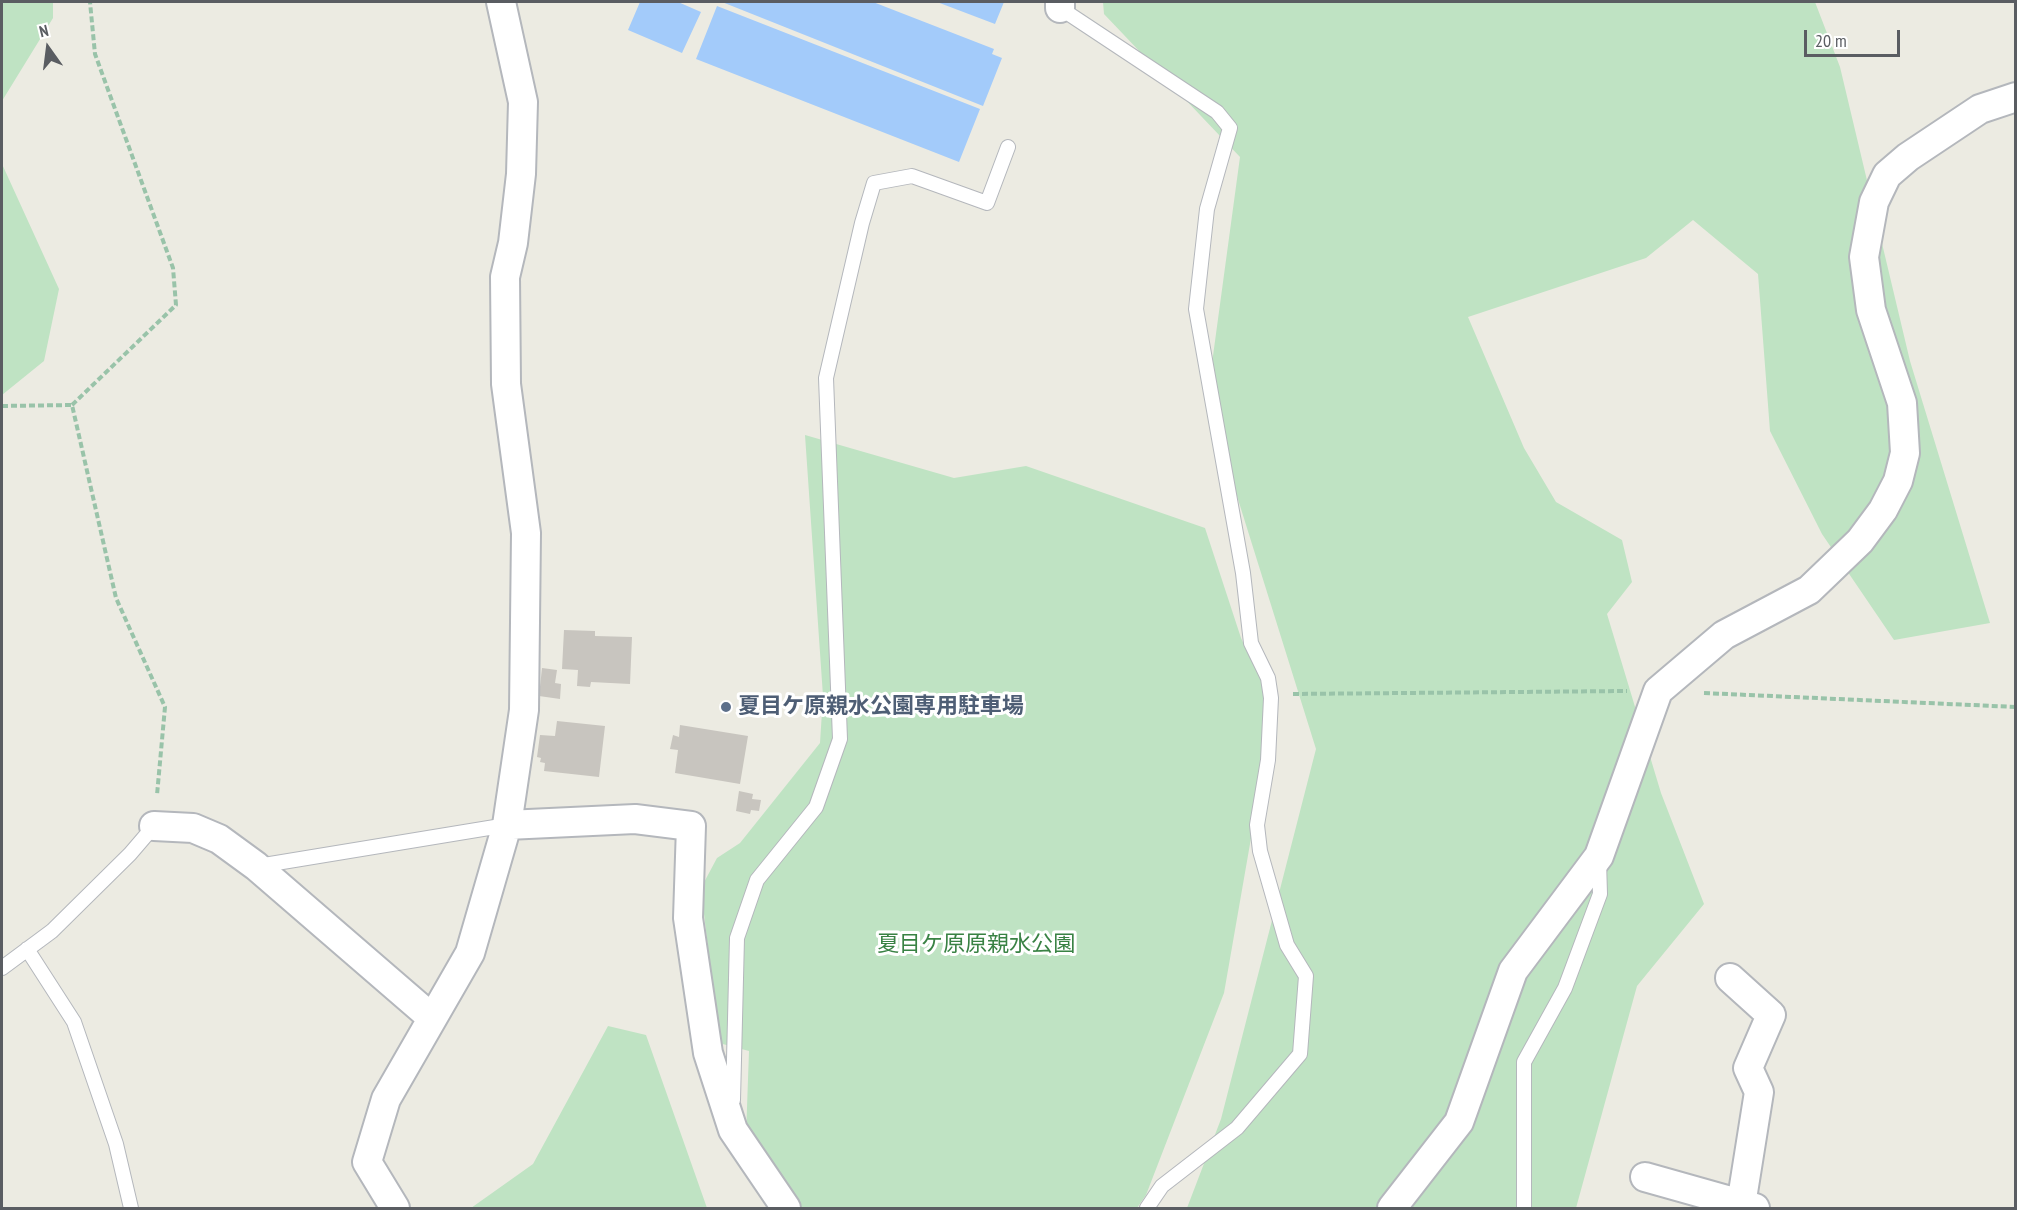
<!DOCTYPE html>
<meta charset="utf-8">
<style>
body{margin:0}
#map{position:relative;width:2017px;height:1210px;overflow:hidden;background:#ecebe2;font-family:"PT Sans Narrow",sans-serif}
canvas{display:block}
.frame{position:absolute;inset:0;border:3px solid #5a5d62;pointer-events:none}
.north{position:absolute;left:18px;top:18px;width:60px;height:60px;-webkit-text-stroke:4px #fff;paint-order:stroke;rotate:346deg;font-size:16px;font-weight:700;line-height:24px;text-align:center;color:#5a5d62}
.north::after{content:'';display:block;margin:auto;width:21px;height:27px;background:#5a5d62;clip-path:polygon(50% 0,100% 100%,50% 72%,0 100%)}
.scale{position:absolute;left:1804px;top:30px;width:96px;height:27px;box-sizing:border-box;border:3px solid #5a5d62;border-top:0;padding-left:8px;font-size:18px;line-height:21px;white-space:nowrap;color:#5a5d62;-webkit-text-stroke:4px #fff;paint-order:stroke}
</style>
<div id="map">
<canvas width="2017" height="1210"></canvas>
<div class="frame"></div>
<div class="north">N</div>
<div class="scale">20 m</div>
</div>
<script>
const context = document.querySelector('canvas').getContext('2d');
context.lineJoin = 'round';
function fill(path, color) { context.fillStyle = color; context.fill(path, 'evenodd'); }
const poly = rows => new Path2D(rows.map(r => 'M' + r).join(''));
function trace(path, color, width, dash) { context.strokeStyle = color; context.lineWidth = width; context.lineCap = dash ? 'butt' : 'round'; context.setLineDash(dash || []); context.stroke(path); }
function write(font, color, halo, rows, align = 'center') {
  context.font = font + ' "PT Sans Narrow","Noto Sans JP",sans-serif'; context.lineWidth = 6; context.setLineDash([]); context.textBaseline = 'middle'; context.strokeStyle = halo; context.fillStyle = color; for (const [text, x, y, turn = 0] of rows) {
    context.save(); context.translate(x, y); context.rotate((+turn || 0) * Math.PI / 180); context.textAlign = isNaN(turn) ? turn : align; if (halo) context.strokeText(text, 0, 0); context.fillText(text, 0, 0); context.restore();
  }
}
const green = poly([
 [2,2,53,2,53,18,2,101],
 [1103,2,1815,2,1840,67,1910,361,1990,623,1894,640,1822,534,1770,431,1758,274,1693,220,1646,258,1468,317,1524,448,1556,502,1622,540,1632,582,1607,614,1661,793,1704,904,1637,986,1576,1208,1187,1208,1221,1119,1316,749,1207,400,1240,157,1104,14],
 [2,164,59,289,44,361,2,395],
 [805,435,954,478,1026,466,1205,528,1241,638,1268,694,1269,735,1224,993,1146,1195,1137,1208,792,1208,746,1136,749,1051,719,1043,701,888,717,858,740,843,820,743,823,696],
 [608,1026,646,1035,707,1208,471,1208,533,1164]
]);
const water = poly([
 [640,2,678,2,701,12,682,53,628,30],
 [722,2,873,2,994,49,992,54,1002,58,983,106],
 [937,2,1004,2,995,24],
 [717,6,980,109,959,162,696,59]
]);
const building = poly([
 [564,630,595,631,595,636,632,637,630,684,591,682,590,687,577,686,578,670,562,669],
 [542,668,557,670,555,683,561,684,560,699,539,696],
 [557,721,605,726,599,777,544,771,545,763,540,762,541,758,537,757,540,735,555,736],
 [680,725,748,736,740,784,675,773,678,750,670,749,673,735,679,737],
 [739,791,753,794,752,799,761,800,759,811,751,810,750,814,736,811]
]);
const path = poly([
 [72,405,176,305,173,268,95,54,90,2],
 [2,406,72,405,116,598,165,707,157,795],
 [1704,693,2016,707],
 [1293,694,1627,691]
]);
const service = poly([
 [1060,8,1217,112,1230,128,1207,209,1196,309,1243,573,1251,643,1268,678,1271,698,1268,760,1257,825,1260,851,1287,945,1306,976,1300,1054,1237,1128,1162,1186,1147,1208],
 [258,866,507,825],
 [27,949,74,1022,116,1144,131,1208],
 [2,968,52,931,130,854,154,826],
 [733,1100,737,938,757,880,816,807,840,739,826,378,862,223,874,183,912,176,987,203,1008,147],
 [1524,1208,1524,1062,1565,988,1600,894,1599,861]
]);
const minor = poly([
 [501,2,523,102,521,174,513,243,505,277,506,384,526,533,524,710,507,825],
 [1060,8,1060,2],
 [154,826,193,828,219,839,256,866,432,1018],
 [1730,978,1771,1015,1748,1068,1759,1092,1741,1205],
 [1645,1177,1755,1208],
 [395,1208,367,1162,386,1099,470,953,507,825,635,819,691,826,688,918,708,1053,733,1130,786,1208],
 [1392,1208,1459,1122,1513,971,1599,856,1658,691,1724,635,1809,590,1860,541,1883,510,1898,481,1905,453,1902,403,1871,310,1864,257,1874,202,1887,175,1908,157,1980,109,2016,97]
]);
const markers = [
 [726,707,6,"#5c6f8a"]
];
const serviceNames = [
 ["夏目ケ原親水公園専用駐車場",738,707]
];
const parkNames = [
 ["夏目ケ原原親水公園",976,945]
];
fill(green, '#bfe3c3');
fill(water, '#a3cbfa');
fill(building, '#c8c5bf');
trace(service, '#b4b7bc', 16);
trace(minor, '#b4b7bc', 32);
trace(path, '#99c3a9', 4, [6, 3]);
trace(service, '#fff', 14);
trace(minor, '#fff', 28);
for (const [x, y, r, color] of markers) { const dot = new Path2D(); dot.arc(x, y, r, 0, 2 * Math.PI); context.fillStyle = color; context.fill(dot); trace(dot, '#fff', 2); }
write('bold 22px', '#4e5e75', '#fff', serviceNames, 'left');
write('22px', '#398244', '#fff', parkNames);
</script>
